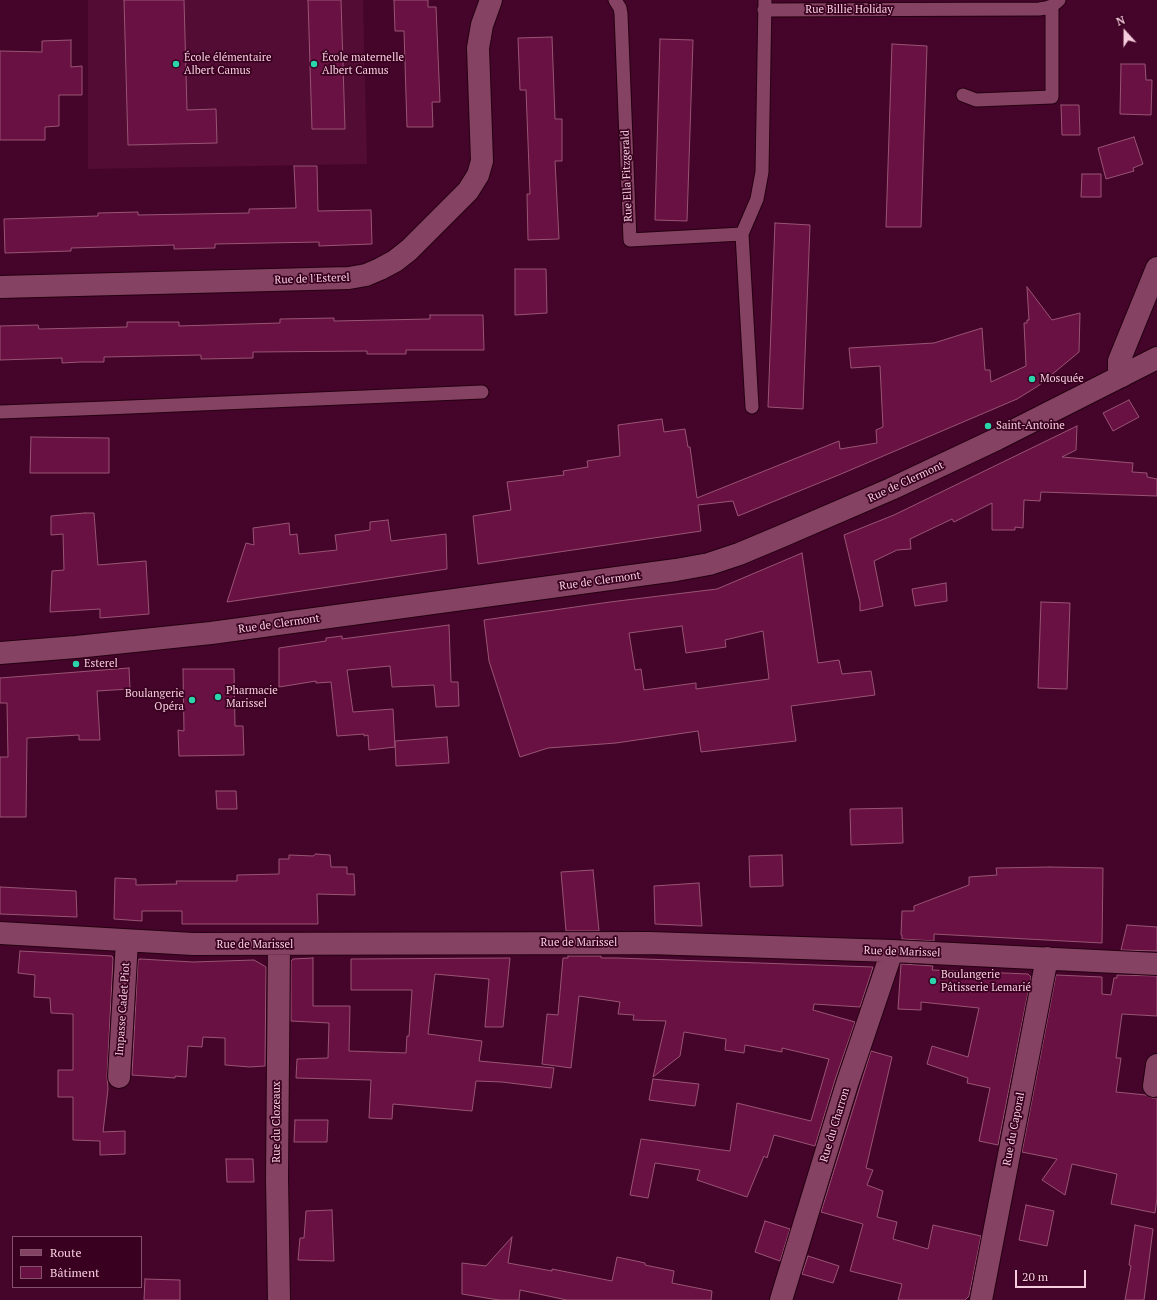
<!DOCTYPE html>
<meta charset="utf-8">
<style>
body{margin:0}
#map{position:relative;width:1157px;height:1300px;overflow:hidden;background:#45052a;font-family:"PT Serif",serif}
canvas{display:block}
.legend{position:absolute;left:12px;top:1236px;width:130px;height:52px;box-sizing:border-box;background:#390020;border:1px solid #84526c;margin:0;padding:5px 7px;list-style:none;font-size:12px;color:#f5cddd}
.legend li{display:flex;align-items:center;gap:8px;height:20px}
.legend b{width:20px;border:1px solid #84526c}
.north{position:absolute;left:1105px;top:12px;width:40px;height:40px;-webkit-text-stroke:3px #390020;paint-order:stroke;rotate:339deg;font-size:11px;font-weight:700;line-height:16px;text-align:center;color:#f5cddd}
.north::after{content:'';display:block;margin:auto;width:14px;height:18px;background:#f5cddd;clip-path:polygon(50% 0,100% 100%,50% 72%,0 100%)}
.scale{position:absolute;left:1015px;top:1270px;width:71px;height:18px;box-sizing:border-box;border:2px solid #f5cddd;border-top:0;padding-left:5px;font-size:12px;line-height:14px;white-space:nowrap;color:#f5cddd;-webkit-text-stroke:3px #390020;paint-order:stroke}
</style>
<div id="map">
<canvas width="1157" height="1300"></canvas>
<ul class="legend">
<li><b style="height:5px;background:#854262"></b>Route</li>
<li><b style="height:11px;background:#681142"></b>Bâtiment</li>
</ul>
<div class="north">N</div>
<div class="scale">20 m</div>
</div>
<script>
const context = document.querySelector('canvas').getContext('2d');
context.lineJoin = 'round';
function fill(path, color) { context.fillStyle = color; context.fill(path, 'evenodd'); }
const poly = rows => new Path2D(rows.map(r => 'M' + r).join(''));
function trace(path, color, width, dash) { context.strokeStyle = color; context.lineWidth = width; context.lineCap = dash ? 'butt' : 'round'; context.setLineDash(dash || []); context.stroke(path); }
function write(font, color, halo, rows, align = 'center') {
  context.font = font + ' "PT Serif",serif'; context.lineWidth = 3.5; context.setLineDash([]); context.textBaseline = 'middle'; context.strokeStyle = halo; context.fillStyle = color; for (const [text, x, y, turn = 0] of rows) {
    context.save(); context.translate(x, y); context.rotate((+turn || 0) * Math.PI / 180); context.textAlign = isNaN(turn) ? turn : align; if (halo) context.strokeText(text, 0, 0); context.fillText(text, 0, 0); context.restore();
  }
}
const built = poly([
 [88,0,363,0,367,164,88,169]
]);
const building = poly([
 [124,0,184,0,187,110,216,109,217,143,128,145,124,0],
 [308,0,341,0,345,129,312,129,308,0],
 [394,0,428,0,428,7,436,7,440,102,432,102,433,127,407,127,404,31,395,31,394,0],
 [552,37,555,119,562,119,562,161,555,161,559,239,528,240,527,194,530,194,526,90,520,90,518,38,552,37],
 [660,39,693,40,687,221,655,220,660,39],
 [71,40,71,67,82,66,82,95,59,95,59,126,45,127,45,140,0,140,0,51,42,52,42,41,71,40],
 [892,44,927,46,921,227,886,227,892,44],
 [1121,64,1145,64,1146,80,1152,80,1151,115,1120,114,1121,64],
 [1061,105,1079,105,1080,135,1062,135,1061,105],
 [1134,137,1143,164,1133,168,1134,171,1106,179,1098,148,1134,137],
 [294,166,317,166,318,211,371,210,372,244,319,246,319,242,215,244,215,248,174,249,174,245,71,248,71,251,5,253,4,219,98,216,98,213,138,212,138,215,249,213,249,209,296,208,294,166],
 [1082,174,1101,174,1101,197,1081,197,1082,174],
 [775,223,810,225,803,409,768,407,775,223],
 [515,269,546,269,547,313,515,315,515,269],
 [1027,287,1052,320,1080,313,1079,352,1038,386,1017,399,841,474,738,516,733,501,698,505,701,531,478,564,473,516,511,510,507,482,564,475,563,471,588,467,587,461,620,456,618,425,662,419,664,432,685,429,688,447,690,447,697,498,839,441,840,449,877,443,876,430,883,427,880,366,851,368,849,348,934,343,982,328,985,370,990,370,991,382,1026,366,1024,323,1027,323,1027,320,1029,320,1027,287],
 [430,315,483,315,484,350,406,350,406,354,367,354,367,351,253,352,253,358,201,359,201,355,104,357,104,362,81,362,62,363,62,358,0,360,0,326,38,325,39,329,127,327,127,322,179,322,179,326,280,323,280,319,334,318,334,321,430,319,430,315],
 [1129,400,1139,417,1113,431,1103,413,1129,400],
 [1077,426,1076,450,1062,457,1133,463,1132,472,1147,473,1147,477,1157,479,1157,496,1041,492,1040,501,1024,500,1023,528,1015,527,1015,530,992,530,992,503,954,522,952,519,910,539,911,549,897,550,874,561,883,606,860,611,860,602,844,535,894,515,1077,426],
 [31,437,109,438,109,473,30,473,31,437],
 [85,513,94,513,98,565,146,561,149,614,100,618,100,609,50,612,52,571,64,570,63,534,51,535,51,516,85,513],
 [388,520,391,541,446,534,447,569,329,587,227,602,246,543,254,545,253,528,289,523,290,535,297,534,299,554,337,550,335,535,370,530,370,522,388,520],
 [802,553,818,663,839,660,842,674,871,671,875,695,791,706,796,741,701,752,698,731,616,743,548,748,520,757,489,661,484,620,610,602,717,589,802,553],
 [682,626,686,653,726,647,725,640,763,631,769,679,696,689,696,683,644,690,641,669,635,670,629,633,682,626],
 [946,583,947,601,915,606,912,589,946,583],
 [1041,602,1070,603,1067,689,1038,688,1041,602],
 [449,625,451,682,458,682,459,706,436,707,434,685,392,687,390,666,347,670,353,712,393,709,395,747,369,750,368,735,364,736,364,734,337,736,331,682,316,683,316,681,279,687,279,648,326,641,326,638,342,636,342,639,449,625],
 [129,668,130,689,97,691,100,740,79,740,79,735,27,738,26,817,0,817,0,757,8,757,7,703,0,703,0,678,129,668],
 [183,669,234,669,235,726,243,726,244,755,179,756,178,730,184,731,183,669],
 [447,737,449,763,396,766,395,741,447,737],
 [216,791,236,791,237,809,217,809,216,791],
 [902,808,903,843,851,845,850,809,902,808],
 [316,854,330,855,331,867,347,867,347,874,354,874,355,895,317,894,318,924,182,924,182,911,142,911,142,921,114,919,115,878,136,879,136,885,177,884,176,881,237,881,237,875,279,874,279,859,289,859,289,855,313,856,316,854],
 [782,855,783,886,750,887,749,856,782,855],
 [1050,867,1103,868,1102,943,934,934,934,941,902,939,902,935,901,935,902,911,914,911,914,906,969,885,969,877,997,875,996,868,1050,867],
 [593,870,599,931,566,931,561,872,593,870],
 [699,883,702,926,655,924,654,886,699,883],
 [0,887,76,891,77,917,0,914,0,887],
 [1127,925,1157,927,1157,951,1121,950,1127,925],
 [20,951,112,956,113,959,107,1076,108,1089,103,1132,125,1131,125,1154,100,1155,100,1141,73,1140,73,1097,58,1097,58,1070,73,1070,73,1014,51,1013,50,998,34,997,35,975,18,973,20,951],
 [568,956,601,956,601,958,617,958,873,967,860,1007,814,1004,813,1010,855,1022,835,1080,815,1146,774,1135,767,1158,764,1156,747,1197,697,1180,700,1170,655,1163,648,1198,630,1195,641,1139,730,1151,737,1103,811,1121,829,1059,782,1048,782,1052,745,1045,744,1053,725,1050,726,1039,684,1032,680,1056,653,1077,666,1021,633,1020,634,1015,618,1014,620,1002,579,996,571,1068,542,1064,547,1014,558,1015,563,958,568,958,568,956],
 [313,958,313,1006,350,1006,349,1051,406,1053,407,1036,409,1036,412,990,351,990,351,959,510,958,503,1027,485,1027,489,979,435,974,428,1034,482,1041,479,1061,554,1068,551,1088,502,1082,476,1081,472,1111,393,1104,392,1119,369,1118,371,1080,296,1078,297,1059,328,1058,329,1023,291,1021,291,961,293,959,313,958],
 [140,959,193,962,254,960,266,967,265,1066,250,1067,225,1065,225,1038,203,1037,202,1047,188,1046,186,1077,175,1076,175,1078,132,1075,138,960,140,959],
 [901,964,933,966,932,970,1028,974,1031,977,998,1145,979,1141,990,1088,967,1083,968,1078,927,1064,932,1046,968,1057,979,1008,921,1002,921,1010,898,1009,901,964],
 [1056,975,1102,977,1102,994,1111,995,1114,978,1117,978,1117,975,1157,976,1157,1016,1122,1014,1116,1058,1121,1058,1116,1092,1146,1095,1152,1098,1157,1098,1157,1198,1155,1213,1111,1204,1117,1174,1072,1164,1065,1195,1042,1180,1057,1159,1022,1152,1056,975],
 [871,1051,892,1057,866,1168,873,1170,867,1185,883,1191,877,1217,897,1222,893,1239,928,1249,933,1225,981,1236,969,1296,965,1300,898,1300,902,1284,850,1271,863,1224,821,1212,871,1051],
 [653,1079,699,1084,695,1106,649,1100,653,1079],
 [295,1120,328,1120,327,1142,294,1142,295,1120],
 [226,1159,253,1159,254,1182,227,1182,226,1159],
 [1026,1205,1054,1211,1047,1246,1019,1240,1026,1205],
 [332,1210,334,1261,298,1260,300,1238,304,1238,306,1211,332,1210],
 [765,1221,790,1229,780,1261,755,1252,765,1221],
 [1135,1225,1153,1229,1144,1300,1125,1300,1131,1266,1129,1265,1135,1225],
 [512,1237,508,1263,552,1271,552,1269,612,1281,617,1257,645,1263,645,1265,674,1271,672,1283,712,1291,711,1300,567,1300,520,1290,519,1300,499,1300,462,1294,462,1263,486,1266,512,1237],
 [808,1256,839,1266,833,1283,802,1274,808,1256],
 [145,1279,180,1280,180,1300,144,1300,145,1279]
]);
const lane = poly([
 [615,0,620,8,621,14,630,240,742,234,757,199,762,172,765,0],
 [764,10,1039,9,1046,8,1052,6,1059,0],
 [963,95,976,100,1052,97,1052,6],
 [742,234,752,407],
 [0,412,106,408,482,392]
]);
const street = poly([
 [0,287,349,278,366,275,380,269,395,261,409,250,468,191,478,175,482,161,478,48,482,25,491,0],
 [1122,376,1119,369,1119,361,1157,268],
 [0,933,193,944,649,943,892,951,1157,964],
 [279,945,277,1178,279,1300],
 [119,1077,127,941],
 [1154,1086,1157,1065],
 [781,1300,847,1084,892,951],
 [981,1300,1047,958]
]);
const secondary = poly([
 [0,653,76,647,211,633,676,570,709,564,739,554,782,536,891,489,997,439,1157,358]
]);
const markers = [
 [176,64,4,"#2ad5ac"],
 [314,64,4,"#2ad5ac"],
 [1032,379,4,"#2ad5ac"],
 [988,426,4,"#2ad5ac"],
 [76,664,4,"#2ad5ac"],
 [218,697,4,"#2ad5ac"],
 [192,700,4,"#2ad5ac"],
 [933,981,4,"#2ad5ac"]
];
const streetNames = [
 ["Rue Billie Holiday",849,10],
 ["Rue Ella Fitzgerald",627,176,-92],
 ["Rue de l'Esterel",312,279,-2],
 ["Rue de Clermont",906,482,-25],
 ["Rue de Clermont",600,581,-8],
 ["Rue de Clermont",279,624,-8],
 ["Rue de Marissel",579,943],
 ["Rue de Marissel",255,945],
 ["Rue de Marissel",902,952,2],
 ["Impasse Cadet Piot",123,1009,-86],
 ["Rue du Clozeaux",277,1122,-90],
 ["Rue du Charron",835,1125,-73],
 ["Rue du Caporal",1014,1129,-79]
];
const poiNames = [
 ["École élémentaire",184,58],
 ["Albert Camus",184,71],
 ["École maternelle",322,58],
 ["Albert Camus",322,71],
 ["Mosquée",1040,379],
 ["Saint-Antoine",996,426],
 ["Esterel",84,664],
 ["Pharmacie",226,691],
 ["Marissel",226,704],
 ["Boulangerie",184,694,"right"],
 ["Opéra",184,707,"right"],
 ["Boulangerie",941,975],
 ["Pâtisserie Lemarié",941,988]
];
fill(built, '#530c34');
fill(building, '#681142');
trace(building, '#995474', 1);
trace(lane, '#240011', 15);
trace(street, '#240011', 24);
trace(secondary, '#240011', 24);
trace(lane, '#854262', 13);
trace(street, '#854262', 22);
trace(secondary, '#854262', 22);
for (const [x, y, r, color] of markers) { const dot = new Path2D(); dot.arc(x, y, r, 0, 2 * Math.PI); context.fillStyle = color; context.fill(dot); trace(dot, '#390020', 1.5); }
write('11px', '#f5cddd', '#390020', streetNames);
write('11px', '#f5cddd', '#390020', poiNames, 'left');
</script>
